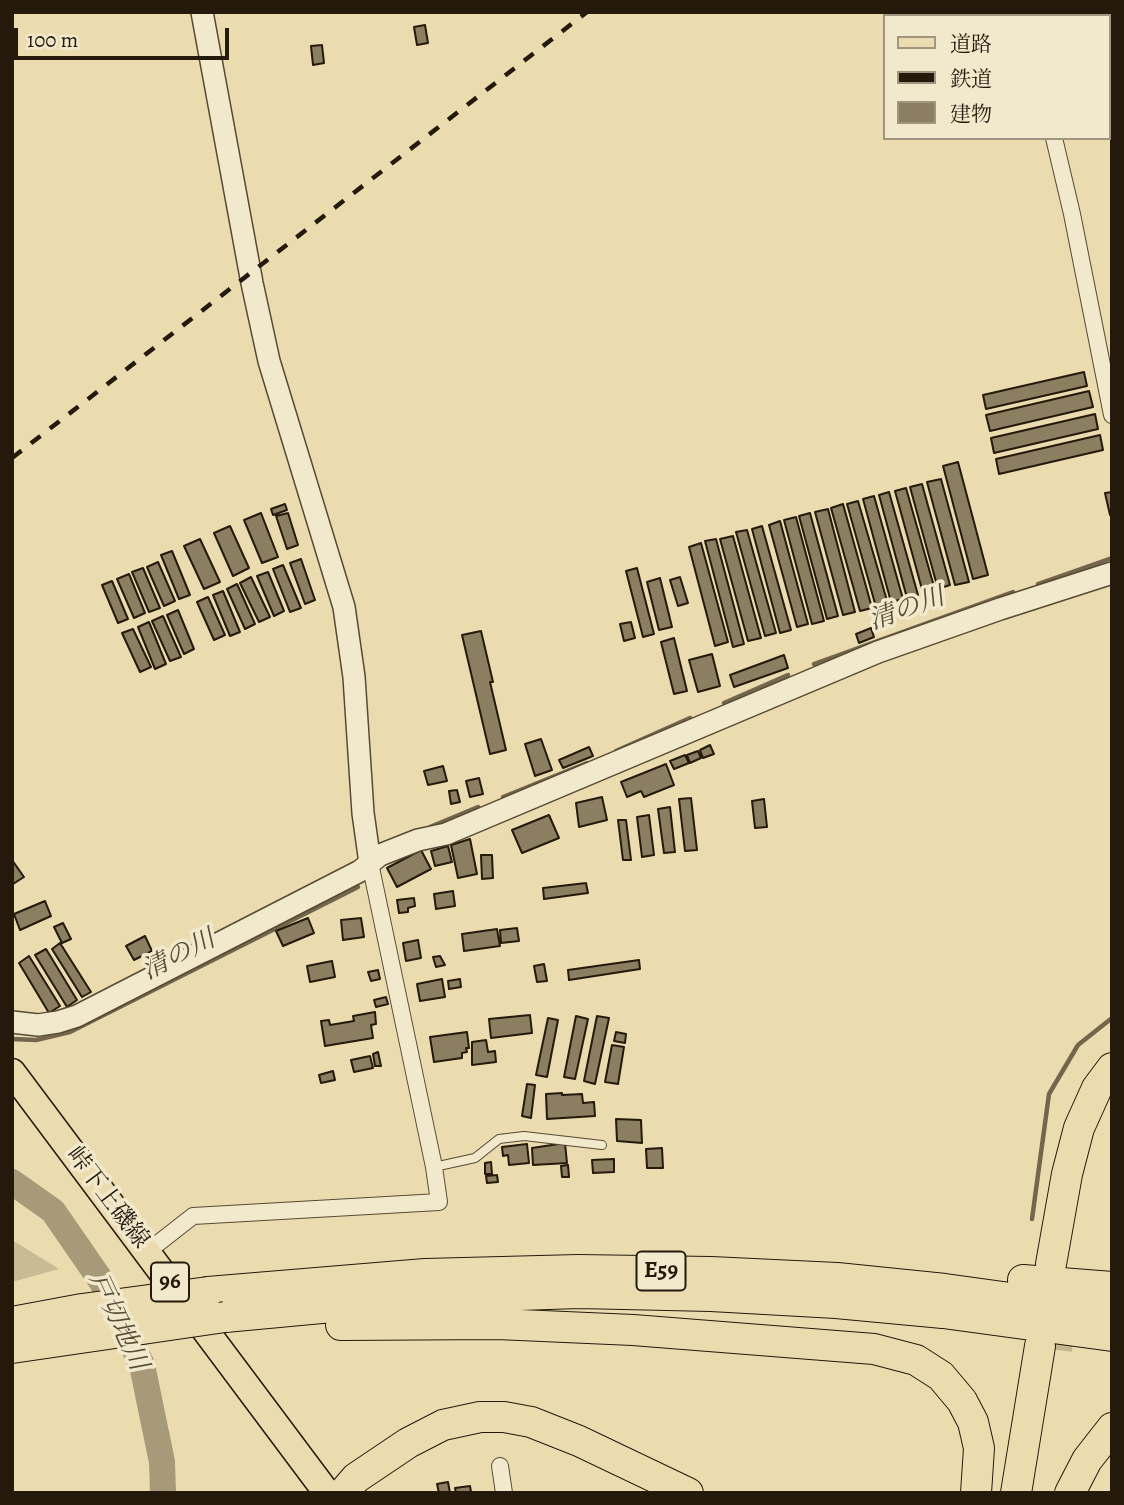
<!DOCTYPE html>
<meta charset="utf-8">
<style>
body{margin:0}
#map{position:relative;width:1124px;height:1505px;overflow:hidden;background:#ebdcb0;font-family:Alegreya,"Noto Serif JP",serif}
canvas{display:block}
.frame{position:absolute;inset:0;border:14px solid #24190b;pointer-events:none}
.legend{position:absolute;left:883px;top:14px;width:228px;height:126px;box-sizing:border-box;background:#f2e8cc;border:2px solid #a0957f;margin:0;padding:9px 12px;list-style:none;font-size:21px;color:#24190b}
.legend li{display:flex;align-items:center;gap:14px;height:35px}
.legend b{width:35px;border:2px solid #a0957f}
.scale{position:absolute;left:14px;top:28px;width:215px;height:32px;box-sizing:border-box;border:4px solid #24190b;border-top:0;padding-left:9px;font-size:21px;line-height:24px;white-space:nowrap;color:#24190b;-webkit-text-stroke:5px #f2e8cc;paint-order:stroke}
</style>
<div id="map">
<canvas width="1124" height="1505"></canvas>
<div class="frame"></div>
<ul class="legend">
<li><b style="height:9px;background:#ebdcb0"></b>道路</li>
<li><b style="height:9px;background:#24190b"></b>鉄道</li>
<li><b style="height:19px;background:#8b7e61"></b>建物</li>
</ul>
<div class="scale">100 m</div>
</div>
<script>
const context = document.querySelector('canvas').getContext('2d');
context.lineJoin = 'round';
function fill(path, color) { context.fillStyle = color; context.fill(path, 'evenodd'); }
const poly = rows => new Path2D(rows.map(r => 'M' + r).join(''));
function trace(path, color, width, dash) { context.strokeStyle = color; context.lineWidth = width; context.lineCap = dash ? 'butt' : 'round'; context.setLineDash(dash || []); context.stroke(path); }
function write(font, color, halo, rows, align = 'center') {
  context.font = font + ' Alegreya,"Noto Serif JP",serif'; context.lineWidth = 7; context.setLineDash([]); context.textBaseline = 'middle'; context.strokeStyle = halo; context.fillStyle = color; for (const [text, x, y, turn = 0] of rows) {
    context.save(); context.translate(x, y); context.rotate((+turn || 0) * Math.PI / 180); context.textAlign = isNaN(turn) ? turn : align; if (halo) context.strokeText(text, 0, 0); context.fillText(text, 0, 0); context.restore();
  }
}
const green = poly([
 [12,1240,59,1269,12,1282]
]);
const stream = poly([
 [1038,584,1112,558],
 [814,664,1013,592],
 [724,703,788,675],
 [616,751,690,718],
 [503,797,587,763],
 [430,827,478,807],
 [12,1039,36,1040,70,1032,358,887],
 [1032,1219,1049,1094,1078,1045,1112,1018]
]);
const river = poly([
 [12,1182,53,1211,102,1282,142,1365,162,1462,163,1493]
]);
const building = poly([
 [425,25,428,43,417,45,414,27,425,25],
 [322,45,324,63,313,65,311,46,322,45],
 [1084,372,1087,386,986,409,983,395,1084,372],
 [1089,391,1093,407,990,431,986,415,1089,391],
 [1095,414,1098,429,994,453,991,438,1095,414],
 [1100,435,1103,450,999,474,996,459,1100,435],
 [958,462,988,575,973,579,943,466,958,462],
 [941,479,969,582,955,585,927,482,941,479],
 [922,484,950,585,938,589,910,487,922,484],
 [906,488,935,590,923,593,895,491,906,488],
 [889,492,918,595,907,598,879,495,889,492],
 [1112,492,1112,514,1110,515,1105,493,1112,492],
 [874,496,903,599,891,602,863,499,874,496],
 [858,501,888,604,876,607,847,504,858,501],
 [285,504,287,510,273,515,271,509,285,504],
 [843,504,872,608,860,611,831,508,843,504],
 [828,509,855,612,843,615,815,512,828,509],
 [261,513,278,557,262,563,244,520,261,513],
 [288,513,298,545,287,549,276,516,288,513],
 [810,513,838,616,827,619,799,516,810,513],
 [796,517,824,621,812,624,784,520,796,517],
 [780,521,808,624,797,627,769,525,780,521],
 [230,526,249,568,233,576,214,533,230,526],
 [762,526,791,630,780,633,752,529,762,526],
 [747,530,776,633,765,636,736,532,747,530],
 [733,536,761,638,748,641,720,539,733,536],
 [200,539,220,582,204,589,184,546,200,539],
 [716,539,744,644,733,647,705,541,716,539],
 [701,543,728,642,715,646,689,547,701,543],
 [172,551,190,595,179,599,161,555,172,551],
 [301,559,315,600,305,604,290,563,301,559],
 [158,562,175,601,164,606,147,567,158,562],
 [283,565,301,608,290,612,273,569,283,565],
 [143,568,160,608,149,612,132,572,143,568],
 [637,568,654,634,643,637,626,571,637,568],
 [268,572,284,611,274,616,257,576,268,572],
 [129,574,145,613,134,618,117,579,129,574],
 [251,577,270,617,259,622,240,583,251,577],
 [680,577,688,603,678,606,670,580,680,577],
 [660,578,672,627,659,630,647,582,660,578],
 [112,581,128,619,118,623,102,585,112,581],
 [237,584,255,624,245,629,227,589,237,584],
 [223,591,240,632,230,636,213,595,223,591],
 [208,597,225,635,214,640,197,602,208,597],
 [178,610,194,649,184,654,167,615,178,610],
 [163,616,181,657,170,661,152,621,163,616],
 [149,622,166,664,155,669,138,627,149,622],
 [631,622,635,638,624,641,620,624,631,622],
 [871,628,874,637,859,643,856,634,871,628],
 [133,629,151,667,140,672,122,633,133,629],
 [481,631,493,682,490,682,506,750,490,754,462,635,481,631],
 [674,638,687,691,674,694,661,642,674,638],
 [712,654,720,686,698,692,689,660,712,654],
 [784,655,788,668,734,687,730,675,784,655],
 [541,739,552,770,535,776,525,744,541,739],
 [710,745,714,754,703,758,700,750,710,745],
 [589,747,593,756,563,768,559,760,589,747],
 [698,751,701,758,690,763,687,755,698,751],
 [685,755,689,763,674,769,670,761,685,755],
 [666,764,674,785,644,797,641,791,627,797,621,782,666,764],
 [443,766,447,781,428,785,424,771,443,766],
 [479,778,483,794,470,797,466,781,479,778],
 [457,790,460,802,451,804,449,791,457,790],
 [602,797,607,820,579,827,576,803,602,797],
 [691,798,697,850,685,851,679,799,691,798],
 [764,799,767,827,755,828,752,801,764,799],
 [670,807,675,852,664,853,658,809,670,807],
 [549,815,559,838,522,853,512,830,549,815],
 [649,815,654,855,642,857,637,817,649,815],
 [618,820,626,820,631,860,623,860,618,820],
 [470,839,477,874,458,878,451,845,470,839],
 [448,846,452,862,435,866,431,851,448,846],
 [421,850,431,869,397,887,387,868,421,850],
 [481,855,492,855,493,878,482,879,481,855],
 [12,860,24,877,13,884,12,882,12,860],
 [586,883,588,893,544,899,543,888,586,883],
 [453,891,455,906,436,909,434,894,453,891],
 [414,898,415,906,408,908,408,912,399,913,397,900,414,898],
 [45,901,51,916,20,930,14,914,45,901],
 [308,918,314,933,283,946,276,931,308,918],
 [361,918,364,937,343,940,341,920,361,918],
 [63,923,71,939,62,943,54,927,63,923],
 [517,928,519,941,501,943,500,930,517,928],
 [497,929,500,946,464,951,462,934,497,929],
 [145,936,152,951,134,960,126,946,145,936],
 [418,940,421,958,406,961,403,943,418,940],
 [60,943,91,992,82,997,52,949,60,943],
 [46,949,77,1000,67,1007,35,955,46,949],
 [29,956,60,1006,49,1013,19,963,29,956],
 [440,956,445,965,436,967,433,957,440,956],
 [639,960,640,969,569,980,568,970,639,960],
 [332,961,335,977,310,982,307,966,332,961],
 [544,964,547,981,537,982,534,966,544,964],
 [378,970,380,979,371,981,368,972,378,970],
 [442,979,445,997,420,1001,417,984,442,979],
 [460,979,461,987,449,989,448,981,460,979],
 [386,997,388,1004,376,1007,374,1000,386,997],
 [375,1012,376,1024,371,1025,373,1038,325,1046,321,1021,329,1020,330,1025,354,1021,353,1016,375,1012],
 [530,1015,532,1033,491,1038,489,1019,530,1015],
 [576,1016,588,1019,575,1079,564,1077,576,1016],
 [597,1016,609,1018,595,1084,584,1081,597,1016],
 [548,1018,558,1020,547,1077,536,1075,548,1018],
 [467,1032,469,1048,466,1048,467,1052,462,1053,462,1058,434,1062,430,1037,467,1032],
 [616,1032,626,1034,625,1043,614,1041,616,1032],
 [486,1040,488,1052,495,1051,496,1062,472,1065,472,1042,486,1040],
 [612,1045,624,1047,618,1084,605,1082,612,1045],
 [378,1052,381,1066,375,1066,373,1054,378,1052],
 [370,1056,373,1068,354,1072,351,1060,370,1056],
 [333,1071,335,1080,321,1083,319,1075,333,1071],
 [527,1084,535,1085,531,1118,522,1116,527,1084],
 [562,1093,562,1095,582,1094,583,1103,594,1102,595,1116,547,1119,546,1094,562,1093],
 [616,1119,641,1120,642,1143,617,1141,616,1119],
 [565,1143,567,1163,533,1165,532,1148,565,1143],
 [527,1144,529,1163,509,1165,508,1155,503,1156,502,1147,527,1144],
 [662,1148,663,1168,647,1168,646,1149,662,1148],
 [614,1159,614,1172,593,1173,592,1160,614,1159],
 [491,1162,492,1174,485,1174,485,1163,491,1162],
 [568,1165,569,1177,562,1177,561,1166,568,1165],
 [497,1175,498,1182,487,1183,486,1176,497,1175],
 [448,1482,450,1493,439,1493,437,1484,448,1482],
 [470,1486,471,1492,456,1493,455,1488,470,1486]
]);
const motorwayTunnel = poly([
 [1057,1350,1067,1266]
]);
const service = poly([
 [434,1167,475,1158,499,1139,524,1136,602,1145]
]);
const minor = poly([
 [1025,12,1026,16],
 [1054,138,1072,214,1112,415],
 [147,1252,193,1216,439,1202,434,1167,370,863],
 [500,1466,504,1493]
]);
const tertiary = poly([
 [202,12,252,283,269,361,344,607,354,677,363,813,370,863],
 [12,1022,38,1025,58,1022,77,1016,360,871,380,855,418,840,446,834,878,652,1000,609,1112,573]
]);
const primary = poly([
 [12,1072,327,1493]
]);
const motorway = poly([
 [1051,1264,1067,1174,1079,1128,1097,1088,1112,1068],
 [1023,1280,1112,1287],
 [208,1292,425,1274,578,1270,711,1272,837,1278,945,1289,1112,1312],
 [225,1317,429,1298,579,1293,711,1296,836,1303,943,1313,1112,1336],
 [341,1325,497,1324,633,1330,874,1349,916,1360,941,1376,962,1401,973,1422,979,1448,976,1493],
 [343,1493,356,1478,408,1443,443,1425,480,1417,504,1417,531,1422,579,1441,688,1493],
 [1016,1493,1040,1346],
 [1070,1493,1087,1460,1112,1428]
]);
const rail = poly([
 [12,458,587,12]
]);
const motorwayBridge = poly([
 [12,1322,82,1309,208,1292],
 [12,1348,225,1317]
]);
const shields = [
 [661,1271,49],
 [170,1282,38]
];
const shieldNames = [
 ["E59",661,1271],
 ["96",170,1282]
];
const streetNames = [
 ["峠下上磯線",107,1198,53]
];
const waterNames = [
 ["清の川",907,610,-20],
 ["清の川",179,956,-27],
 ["戸切地川",117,1322,65]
];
fill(green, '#c9bb94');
trace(stream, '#73664c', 4.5);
trace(river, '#a79a78', 26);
fill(building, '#8b7e61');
trace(building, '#24190b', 2);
trace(motorwayTunnel, '#c3b58f', 30, [30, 15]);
trace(service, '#564a34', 10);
trace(minor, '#564a34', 18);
trace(tertiary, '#564a34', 24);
trace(primary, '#24190b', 29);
trace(motorway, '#24190b', 32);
trace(service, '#f2e8cc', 8);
trace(minor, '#f2e8cc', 16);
trace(tertiary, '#f2e8cc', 21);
trace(primary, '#ebdcb0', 26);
trace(motorway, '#ebdcb0', 30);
trace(rail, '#24190b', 4.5, [12, 12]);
trace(motorwayBridge, '#24190b', 32, []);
trace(motorwayBridge, '#ebdcb0', 30);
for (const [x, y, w] of shields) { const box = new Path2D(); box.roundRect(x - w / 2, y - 19.5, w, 39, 5); context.fillStyle = '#f2e8cc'; context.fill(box); trace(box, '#24190b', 2); }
write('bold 23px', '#24190b', null, shieldNames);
write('24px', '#24190b', '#f2e8cc', streetNames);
write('italic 26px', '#584d37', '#f2e8cc', waterNames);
</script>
